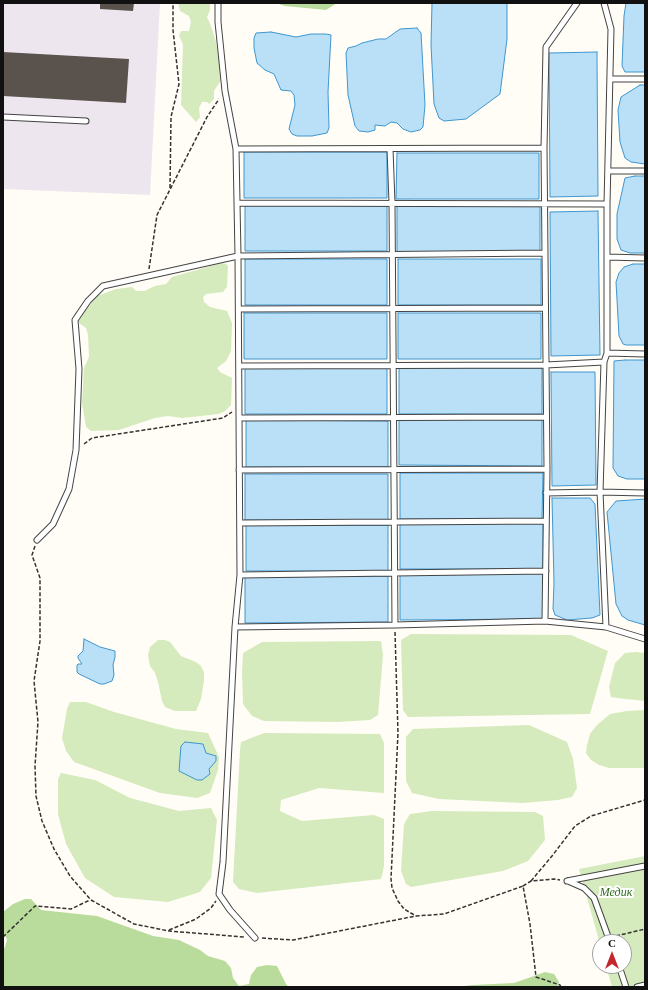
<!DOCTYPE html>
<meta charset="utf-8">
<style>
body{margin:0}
#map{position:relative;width:648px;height:990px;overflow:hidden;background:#fffdf5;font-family:Georgia,serif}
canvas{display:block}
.frame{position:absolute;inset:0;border:4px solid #111;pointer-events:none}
.north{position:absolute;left:592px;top:934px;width:40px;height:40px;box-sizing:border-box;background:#fff;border:1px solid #a0a0a0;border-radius:50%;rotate:0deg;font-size:11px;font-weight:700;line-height:16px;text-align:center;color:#111}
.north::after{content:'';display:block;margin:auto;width:14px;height:18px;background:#c4262e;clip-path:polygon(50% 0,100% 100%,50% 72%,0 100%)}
</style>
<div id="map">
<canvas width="648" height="990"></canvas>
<div class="frame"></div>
<div class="north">С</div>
</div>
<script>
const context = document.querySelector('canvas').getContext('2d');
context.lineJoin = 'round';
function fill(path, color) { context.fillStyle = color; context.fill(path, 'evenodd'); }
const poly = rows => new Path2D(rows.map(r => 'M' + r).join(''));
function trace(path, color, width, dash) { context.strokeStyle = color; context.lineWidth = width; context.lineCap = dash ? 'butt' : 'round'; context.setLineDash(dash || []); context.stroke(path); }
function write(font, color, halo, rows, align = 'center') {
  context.font = font + ' Georgia,serif'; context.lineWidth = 4; context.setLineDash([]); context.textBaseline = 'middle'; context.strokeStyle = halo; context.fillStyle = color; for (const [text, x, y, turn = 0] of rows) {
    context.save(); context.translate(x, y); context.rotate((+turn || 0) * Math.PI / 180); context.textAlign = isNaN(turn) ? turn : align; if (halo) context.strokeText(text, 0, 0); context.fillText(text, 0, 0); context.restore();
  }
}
const industrial = poly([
 [3,3,160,3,150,195,3,189]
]);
const green = poly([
 [178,3,210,3,210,10,207,17,211,26,216,42,221,74,221,80,214,91,214,99,209,104,207,102,202,102,199,108,200,117,196,122,181,105,183,44,179,36,181,31,189,31,191,22,189,16,180,11],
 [221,263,226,264,228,266,227,287,223,292,206,294,203,297,204,302,210,307,227,311,232,323,231,351,226,361,217,368,220,372,232,378,231,405,225,411,219,414,182,418,168,416,155,418,119,430,91,431,86,427,82,403,84,368,89,357,88,335,86,328,79,323,79,318,97,296,116,289,132,287,136,291,144,291,155,286,166,284,172,277],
 [411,634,571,635,608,651,590,714,408,717,403,710,401,640],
 [158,640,165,640,170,642,181,656,196,662,201,666,204,672,204,681,201,699,196,711,175,711,165,707,162,701,158,682,155,673,150,666,148,655,150,647],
 [381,641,383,655,378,715,370,720,337,722,264,721,252,716,243,704,242,672,243,653,262,642],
 [636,652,645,653,645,701,617,698,611,697,609,687,615,663,625,653],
 [70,702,86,702,114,712,176,729,208,733,219,757,218,770,210,793,197,798,160,793,74,762,66,751,62,738,67,709],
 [645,710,645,768,609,768,599,765,591,760,586,753,587,745,590,734,597,725,610,714,627,711],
 [529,725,567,742,573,759,577,788,572,797,558,800,523,803,439,799,412,793,406,781,406,737,413,729],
 [264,733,380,734,384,743,384,793,319,788,281,800,280,811,302,821,374,815,384,819,384,866,381,879,257,893,239,889,233,882,240,750,241,742],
 [61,773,95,780,130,798,179,811,211,808,217,820,211,878,200,892,168,902,114,897,85,878,66,844,58,814,58,779],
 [432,811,535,812,543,816,545,840,528,861,503,871,411,887,406,884,401,871,404,824,410,814],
 [645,856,645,987,612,987,606,966,624,966,624,942,600,942,600,944,579,869]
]);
const forest = poly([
 [276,3,337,3,326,10,285,6],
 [25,899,31,899,41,910,97,916,153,936,179,940,200,950,208,956,225,961,231,968,233,978,239,986,249,984,251,975,257,967,267,965,277,966,286,984,289,987,3,987,3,950,5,947,7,940,6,937,3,935,3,912,13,904],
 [545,972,554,974,559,982,557,987,455,987,473,985,514,983]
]);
const water = poly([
 [432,3,507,3,507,39,500,94,466,119,444,121,439,118,434,104,431,45,432,3],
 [626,3,645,3,645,72,625,72,622,66,624,16,626,3],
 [417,28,421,33,425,105,423,127,420,130,411,132,403,129,397,123,391,122,385,126,375,125,375,130,368,132,359,131,355,126,348,95,346,53,348,48,356,46,362,43,378,39,386,39,400,29,417,28],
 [271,32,296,37,311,34,326,34,331,35,328,92,329,128,327,133,312,136,297,136,292,134,289,129,295,105,294,95,291,91,281,90,274,74,265,70,257,63,254,48,254,38,256,33,271,32],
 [597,52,598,196,550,197,549,53,597,52],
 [640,85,645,85,645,164,631,162,625,158,620,142,618,110,621,97,640,85],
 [244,152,387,152,387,198,244,198,244,152],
 [397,153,539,153,539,199,396,199,397,153],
 [635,176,645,176,645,253,630,253,621,250,617,239,617,214,625,178,635,176],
 [245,205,387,205,387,251,245,251,245,205],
 [397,206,540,206,540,252,397,252,397,206],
 [598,211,600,355,551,356,550,212,598,211],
 [245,259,387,259,387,305,245,305,245,259],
 [398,259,541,259,541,305,398,305,398,259],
 [633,264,645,264,645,345,626,345,623,344,619,336,616,282,619,273,624,267,633,264],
 [244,313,387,313,387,359,244,359,244,313],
 [398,313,541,313,541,359,398,359,398,313],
 [625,360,645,360,645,479,627,479,618,476,613,468,614,361,625,360],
 [245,368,387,368,387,414,245,414,245,368],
 [399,368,542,368,542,414,399,414,399,368],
 [551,372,595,372,596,485,552,486,551,372],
 [399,419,542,419,542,466,399,465,399,419],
 [246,420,388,421,388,467,246,467,246,420],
 [400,473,543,473,542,519,400,519,400,473],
 [245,474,388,474,388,520,245,520,245,474],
 [552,498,590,498,595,504,600,615,592,618,567,620,555,615,553,609,554,583,552,498],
 [645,499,645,625,628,620,622,616,616,604,607,512,616,501,645,499],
 [400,523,543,523,543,569,400,569,400,523],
 [246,525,388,525,388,571,246,571,246,525],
 [543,573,543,619,400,620,400,574,543,573],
 [388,576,388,622,245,623,245,577,388,576],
 [84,639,100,647,115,651,115,657,113,665,114,675,112,681,104,684,100,684,79,674,77,672,77,665,78,664,82,664,78,658,78,656,83,651,84,639],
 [185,742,203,744,206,753,216,756,216,761,209,769,210,774,202,780,197,780,179,771,181,746,185,742]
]);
const building = poly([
 [100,3,134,3,133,11,100,9],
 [3,52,129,59,126,103,3,96]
]);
const path = poly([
 [170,188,171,117,179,84,173,30,173,3],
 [149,269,157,215,207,117,219,99],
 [84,444,92,438,223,418,232,412],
 [35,546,32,555,40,578,40,641,34,681,38,722,35,766,36,796,42,821,54,849,70,876,91,900,134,924,169,931,244,937],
 [395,632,398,733,391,879,392,888,398,901,404,909,416,916],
 [531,881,552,856,575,826,591,816,645,800],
 [523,886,531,881,554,879,560,880],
 [169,930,196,919,211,908,216,901],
 [616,936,645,929],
 [3,937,35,906,71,909,90,900],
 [262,938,293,940,416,916,444,914,523,886,530,924,536,977,560,985,561,987]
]);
const service = poly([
 [218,3,218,22,225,91,236,149,544,148],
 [604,3,611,29,607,204,607,353,604,362,600,492,606,627],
 [610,79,645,79],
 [3,117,86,121],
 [236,149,238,256,240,575,235,627,395,625,545,621,606,627,645,639],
 [390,149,392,203,395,625],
 [608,171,645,171],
 [237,203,607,204],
 [607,257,645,258],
 [239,309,545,308],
 [607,353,645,354],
 [239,366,546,365,604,362],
 [239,418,546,417],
 [239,470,547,469],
 [546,493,600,492,645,493],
 [240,523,546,521],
 [37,540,53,524,69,489,76,450,79,369,75,320,88,301,103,286,238,256,545,253],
 [240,575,546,571],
 [545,621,547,469,544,148,546,47,577,3],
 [235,627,223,862,219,894,230,910,255,938],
 [567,881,645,866],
 [568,881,584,888,594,898,610,942],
 [619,966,626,987],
 [637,987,645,985]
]);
const parkNames = [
 ["Медик",616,893]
];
fill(industrial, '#eee6ef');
fill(green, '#d5ebbd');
fill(forest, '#b9dc9c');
fill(water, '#b9e0f7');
trace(water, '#3f96cf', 1);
fill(building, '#5a524d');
trace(service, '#444', 7);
trace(path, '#333', 1.5, [4, 2]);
trace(service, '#fff', 5);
write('italic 12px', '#2f6b1f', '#fff', parkNames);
</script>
